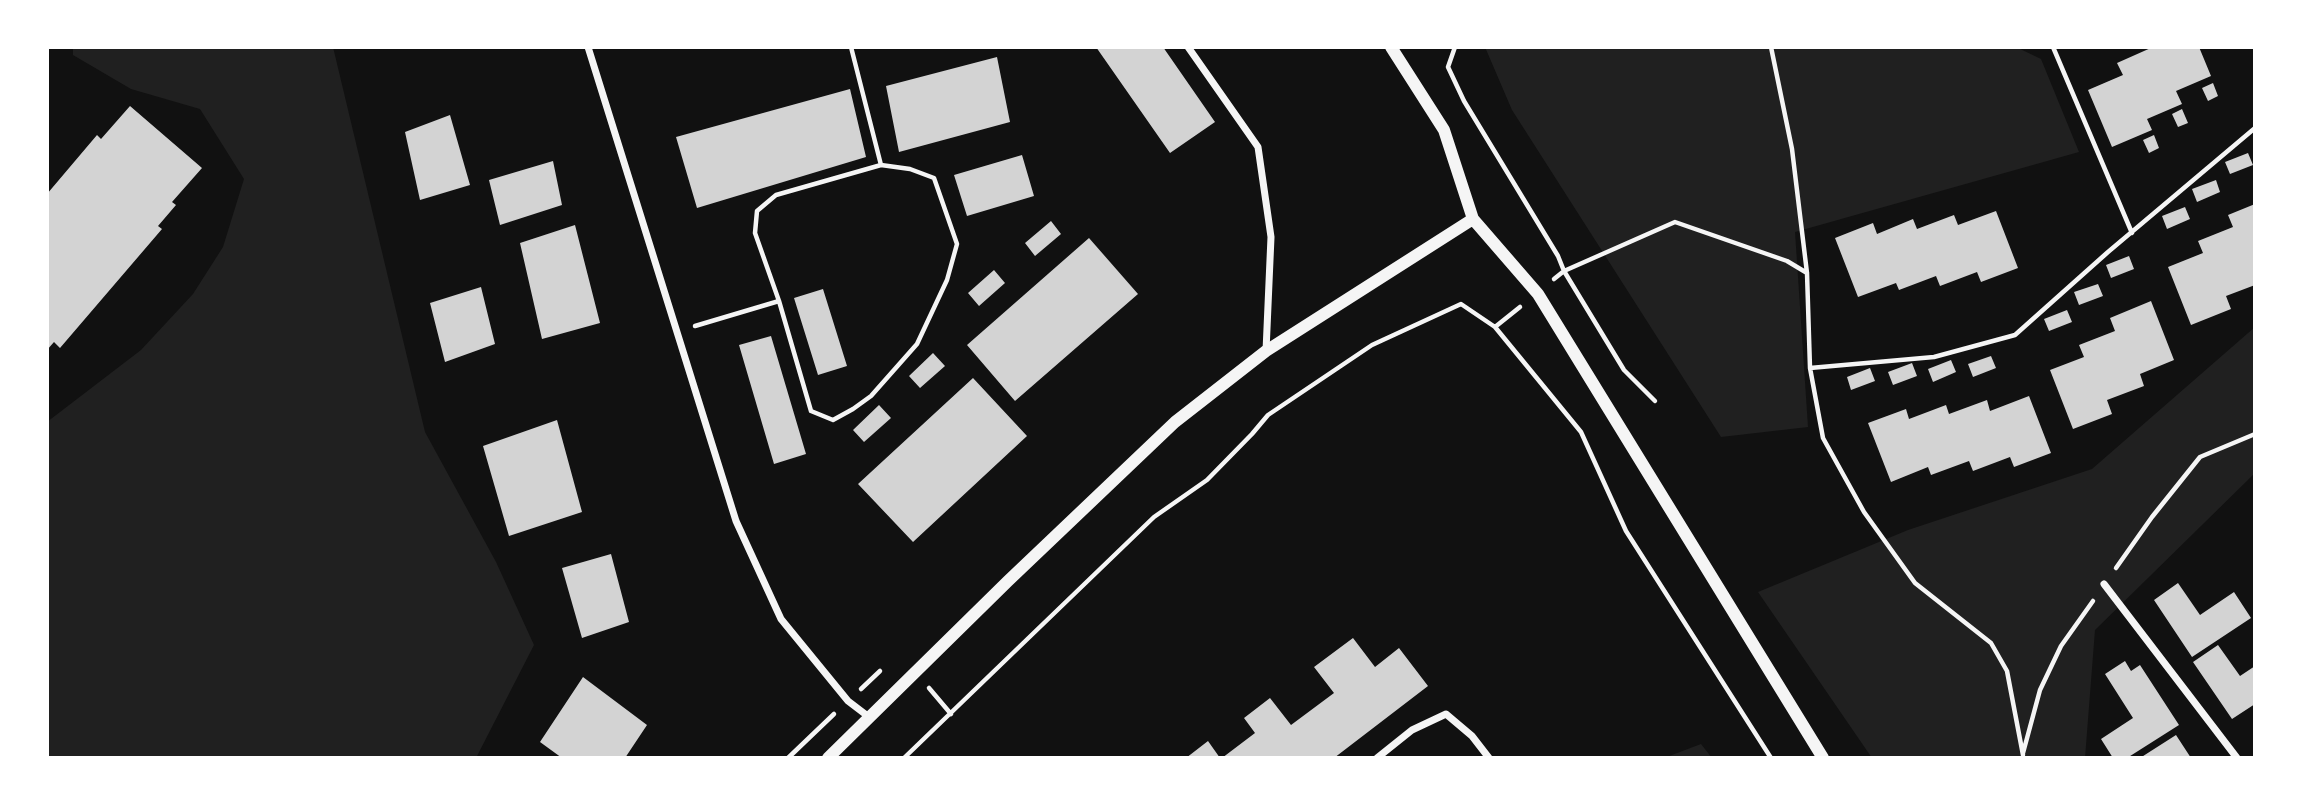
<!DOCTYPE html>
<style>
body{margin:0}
#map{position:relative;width:2302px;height:805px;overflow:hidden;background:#111;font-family:"Asap Condensed",sans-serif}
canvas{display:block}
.frame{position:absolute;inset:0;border:49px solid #fff;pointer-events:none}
</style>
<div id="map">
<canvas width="2302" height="805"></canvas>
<div class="frame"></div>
</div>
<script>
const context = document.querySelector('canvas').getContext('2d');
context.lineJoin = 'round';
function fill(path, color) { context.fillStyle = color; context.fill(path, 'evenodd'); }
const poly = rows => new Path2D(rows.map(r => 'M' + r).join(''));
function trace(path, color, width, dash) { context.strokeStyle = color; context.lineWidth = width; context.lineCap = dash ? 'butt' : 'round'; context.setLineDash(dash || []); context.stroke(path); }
const green = poly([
 [73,47,333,47,425,432,496,562,534,645,476,758,47,758,47,422,141,350,193,294,223,247,244,179,200,109,131,89,73,55],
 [1485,47,2016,47,2041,59,2079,152,1795,232,1808,427,1721,437,1512,110],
 [2255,327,2255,473,2095,630,2085,758,1872,758,1758,592,1908,530,2092,469],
 [1701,744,1712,758,1664,758]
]);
const building = poly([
 [1096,47,1163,47,1215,122,1170,153],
 [2153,47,2199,47,2211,76,2176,91,2182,104,2147,119,2152,130,2112,147,2088,90,2123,75,2117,63],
 [997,57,1010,122,899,152,886,86],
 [2213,83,2218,96,2208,101,2202,88],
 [850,89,866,157,697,208,676,137],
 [130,106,202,168,172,202,176,205,158,226,162,229,60,348,54,342,47,350,47,194,97,135,101,139],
 [2182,109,2188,123,2178,127,2172,114],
 [450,115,470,185,420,200,405,132],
 [2154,135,2159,148,2149,153,2143,140],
 [2248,153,2253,165,2230,174,2225,162],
 [1022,155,1034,196,967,216,954,175],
 [553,161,562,205,500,225,489,180],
 [2216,180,2220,192,2197,202,2192,189],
 [2255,204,2255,285,2226,296,2231,309,2191,325,2168,267,2203,253,2198,241,2233,227,2228,215],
 [2185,207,2190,219,2167,229,2162,216],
 [1996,211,2018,268,1981,282,1977,272,1940,286,1936,276,1899,290,1896,283,1858,297,1835,238,1873,223,1877,234,1913,219,1917,229,1954,215,1958,225],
 [1051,221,1061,234,1035,256,1025,243],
 [575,225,600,323,542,339,520,243],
 [1089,238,1138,294,1015,401,967,345],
 [2129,256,2134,269,2111,278,2106,265],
 [994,270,1005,283,979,306,968,293],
 [2098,284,2103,296,2079,305,2074,292],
 [481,287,495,344,445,362,430,303],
 [823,289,847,366,818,375,794,298],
 [2151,301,2174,360,2140,374,2144,386,2107,400,2112,414,2073,429,2050,370,2084,357,2079,345,2115,331,2110,318],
 [2067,310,2072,322,2049,331,2044,319],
 [771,336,806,454,774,464,739,345],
 [933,353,945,366,920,388,909,376],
 [1991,356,1996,368,1973,377,1968,364],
 [1951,360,1956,372,1933,382,1928,369],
 [1912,363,1917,376,1893,385,1888,372],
 [1870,368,1875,381,1851,390,1847,377],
 [973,378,1027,436,913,542,858,484],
 [2029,396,2051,453,2014,467,2010,457,1973,471,1969,461,1931,475,1928,467,1891,482,1868,423,1906,409,1909,419,1946,405,1949,414,1987,400,1990,411],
 [879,405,891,418,864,442,853,430],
 [557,420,582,512,509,536,483,446],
 [611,554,629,622,582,638,562,568],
 [2178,583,2200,615,2234,592,2251,618,2192,657,2154,600],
 [1353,638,1375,667,1399,648,1428,686,1334,758,1222,758,1255,733,1244,718,1270,698,1291,725,1334,693,1314,667],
 [2218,645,2240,676,2255,666,2255,704,2232,719,2193,662],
 [2125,661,2131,671,2140,665,2179,725,2127,758,2113,758,2101,739,2133,718,2105,674],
 [583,677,647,725,625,758,562,758,540,742],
 [2176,735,2191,758,2140,758],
 [1208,741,1220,758,1186,758]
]);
const path = poly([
 [851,47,881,165],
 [1455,47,1448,67,1464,101,1558,256,1564,271,1554,279],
 [1771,47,1792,149,1807,273,1810,368,1823,438,1864,512,1915,583,1991,643,2007,671,2023,755],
 [2053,47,2132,233],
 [695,326,779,301,811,411,833,420,853,409,871,396,917,344,947,280,957,244,934,178,910,169,881,165,776,195,757,211,755,233,779,301],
 [1495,327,1581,432,1626,531,1771,758],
 [1810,368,1934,357,2015,335,2108,252,2255,128],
 [1655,401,1624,370,1564,271,1675,222,1787,261,1807,273],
 [2116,568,2152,517,2200,457,2255,434],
 [929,688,951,714],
 [861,689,880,671],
 [2023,753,2040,690,2061,646,2093,601],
 [788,758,834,714],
 [904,758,1154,517,1207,480,1252,434,1268,415,1372,345,1461,304,1495,327,1520,307]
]);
const minor = poly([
 [588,47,736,521,781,619,848,701,869,717],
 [1188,47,1258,147,1271,237,1266,351],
 [2104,584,2237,758],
 [1377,758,1412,730,1446,714,1472,736,1489,758]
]);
const tertiary = poly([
 [1391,47,1444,130,1473,219,1538,294,1823,758],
 [828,758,1008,581,1175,422,1266,351,1473,219]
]);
fill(green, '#202020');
fill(building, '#d3d3d3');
trace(path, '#f5f5f5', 4.5);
trace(minor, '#f5f5f5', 7);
trace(tertiary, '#f5f5f5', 12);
</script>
